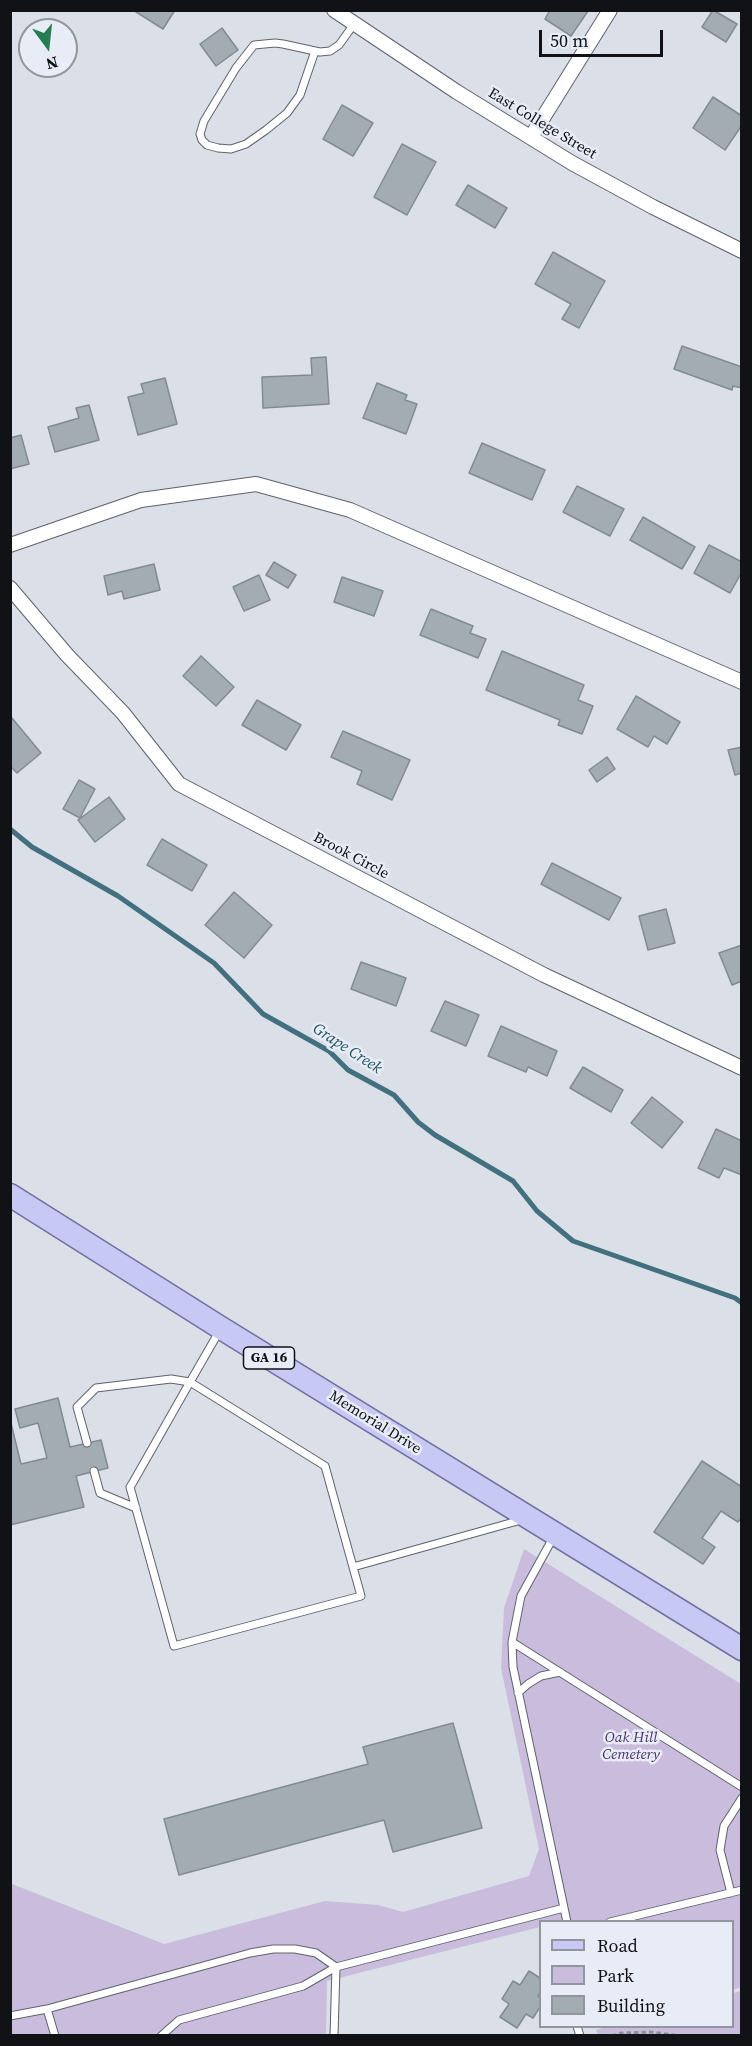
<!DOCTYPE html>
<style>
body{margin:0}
#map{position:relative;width:752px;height:2046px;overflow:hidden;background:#dadfe8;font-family:"Source Serif 4",serif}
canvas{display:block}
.frame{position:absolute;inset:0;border:12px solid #111215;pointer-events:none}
.legend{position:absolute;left:539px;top:1920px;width:195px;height:108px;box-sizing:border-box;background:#e7ecf6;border:2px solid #91959c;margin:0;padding:8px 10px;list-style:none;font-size:18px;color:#111215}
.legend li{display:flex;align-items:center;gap:12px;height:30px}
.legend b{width:30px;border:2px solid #91959c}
.north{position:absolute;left:18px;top:18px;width:60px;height:60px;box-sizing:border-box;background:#e7ecf6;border:2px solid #91959c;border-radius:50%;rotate:165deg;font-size:16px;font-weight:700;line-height:24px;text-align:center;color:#111215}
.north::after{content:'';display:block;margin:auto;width:21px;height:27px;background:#257d51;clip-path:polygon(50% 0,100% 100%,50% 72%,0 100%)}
.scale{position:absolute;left:539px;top:30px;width:124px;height:27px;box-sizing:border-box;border:3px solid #111215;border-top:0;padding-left:8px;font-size:18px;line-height:21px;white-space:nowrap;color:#111215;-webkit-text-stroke:4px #e7ecf6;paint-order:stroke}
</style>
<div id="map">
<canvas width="752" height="2046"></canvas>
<div class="frame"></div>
<ul class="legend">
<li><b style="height:8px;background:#c8c8f4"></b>Road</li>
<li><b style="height:16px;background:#cabcdd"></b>Park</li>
<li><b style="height:16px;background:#a3acb3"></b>Building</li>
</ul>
<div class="north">N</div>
<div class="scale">50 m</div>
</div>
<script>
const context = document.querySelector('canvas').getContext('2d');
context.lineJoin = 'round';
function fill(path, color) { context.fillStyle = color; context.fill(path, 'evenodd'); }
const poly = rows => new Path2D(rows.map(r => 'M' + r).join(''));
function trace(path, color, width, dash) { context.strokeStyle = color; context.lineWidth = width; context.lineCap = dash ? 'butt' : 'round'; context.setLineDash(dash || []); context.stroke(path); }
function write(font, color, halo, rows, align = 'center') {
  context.font = font + ' "Source Serif 4",serif'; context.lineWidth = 5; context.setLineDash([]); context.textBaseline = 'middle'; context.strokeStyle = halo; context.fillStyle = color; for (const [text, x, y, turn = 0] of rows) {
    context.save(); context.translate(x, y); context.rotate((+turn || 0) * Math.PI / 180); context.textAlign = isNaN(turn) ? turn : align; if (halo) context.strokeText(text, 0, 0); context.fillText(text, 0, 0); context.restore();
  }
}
const green = poly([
 [524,1549,741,1684,741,1987,733,1990,732,1922,540,1922,540,1927,327,1981,326,2035,11,2035,10,1881,12,1884,164,1944,325,1901,378,1905,403,1912,529,1876,539,1849,501,1668,504,1608],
 [741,1991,741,2035,598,2036,596,2030,609,2026,732,2026,733,1993]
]);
const stream = poly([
 [10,829,32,847,118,896,214,963,263,1014,329,1051,348,1070,394,1095,418,1122,435,1135,513,1181,537,1211,573,1241,735,1298,742,1303]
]);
const building = poly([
 [133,10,175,10,163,29,133,10],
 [550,10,587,10,588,11,571,36,545,19,550,10],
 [713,10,737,24,726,42,702,27,713,10],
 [222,28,238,50,216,66,200,44,222,28],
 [713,97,742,116,742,125,725,150,693,128,713,97],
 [342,105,373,123,353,156,323,139,342,105],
 [402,144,436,162,407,215,374,197,402,144],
 [468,185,507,208,495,228,456,205,468,185],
 [553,252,605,281,579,328,562,319,571,304,535,284,553,252],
 [682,346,742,367,742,388,733,386,732,390,674,369,682,346],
 [326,357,329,404,263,408,262,377,312,375,311,358,326,357],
 [165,378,177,424,138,435,128,397,144,393,141,384,165,378],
 [377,383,407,395,405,400,417,404,406,434,363,418,377,383],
 [89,405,99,440,55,452,48,427,79,418,76,408,89,405],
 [21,435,29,464,10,469,10,438,21,435],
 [482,443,545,470,532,500,469,473,482,443],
 [577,486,624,509,610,536,563,512,577,486],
 [643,517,695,547,682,569,630,540,643,517],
 [709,545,742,562,742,572,730,593,694,573,709,545],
 [274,562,296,575,288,588,266,575,274,562],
 [154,564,160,590,124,599,122,591,108,595,104,576,154,564],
 [259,575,270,600,244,611,233,587,259,575],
 [342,577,383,591,374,616,334,602,342,577],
 [431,609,473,626,470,633,486,639,478,658,420,635,431,609],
 [502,651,584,685,578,700,593,706,582,734,558,725,560,720,486,690,502,651],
 [201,656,234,687,216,706,183,676,201,656],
 [636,696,680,722,667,744,654,736,648,747,617,729,636,696],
 [257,700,301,725,286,750,242,725,257,700],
 [12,718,41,753,17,773,10,766,10,719,12,718],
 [343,731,410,760,392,800,357,784,362,771,331,757,343,731],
 [742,747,742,773,735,775,728,750,742,747],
 [607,757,615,769,597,782,589,770,607,757],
 [79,780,95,789,80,818,63,809,79,780],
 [109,797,125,819,95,842,78,820,109,797],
 [162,839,207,865,192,891,147,865,162,839],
 [552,863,621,898,609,920,541,884,552,863],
 [234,892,272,925,244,958,205,925,234,892],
 [666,909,675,943,648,950,639,916,666,909],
 [742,945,742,981,732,985,719,953,742,945],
 [361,962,406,978,396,1006,351,989,361,962],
 [445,1001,479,1015,466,1046,431,1031,445,1001],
 [501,1026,557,1051,547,1076,528,1067,526,1072,488,1056,501,1026],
 [583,1067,623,1090,611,1112,570,1088,583,1067],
 [652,1097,683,1122,662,1148,631,1123,652,1097],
 [716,1129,742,1141,742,1175,724,1168,719,1178,698,1168,716,1129],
 [58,1398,70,1447,101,1440,108,1468,76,1476,84,1507,10,1525,10,1419,21,1464,47,1458,38,1423,20,1428,15,1409,58,1398],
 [702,1461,742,1487,742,1517,738,1522,721,1511,702,1538,715,1547,703,1564,654,1532,702,1461],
 [453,1723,482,1828,393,1852,384,1820,179,1875,164,1819,368,1764,363,1747,453,1723],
 [529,1971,540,1978,540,1992,538,1996,540,1998,540,2007,533,2018,526,2014,517,2028,500,2017,509,2004,502,1999,513,1981,520,1985,529,1971]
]);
const path = poly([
 [612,2036,621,2033,651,2032,681,2036]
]);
const service = poly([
 [315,51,300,95,287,113,266,130,246,144,231,149,218,148,207,145,202,140,200,134,204,121,236,68,254,45,275,43,283,44,315,51,320,52,330,51,339,45,354,24],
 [87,1443,77,1407,96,1388,171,1379,190,1382,325,1466,361,1596,174,1646,130,1487,132,1484,190,1382,220,1330],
 [94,1471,100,1493,136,1508],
 [353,1567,521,1520],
 [512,1642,521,1596,554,1536],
 [518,1693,528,1684,541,1676,560,1672],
 [731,1893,720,1850,724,1826,742,1798],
 [567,1922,513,1667,512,1642,742,1787],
 [610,1922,742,1890],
 [47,2009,250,1953,273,1949,295,1949,316,1953,336,1967,303,1986,179,2020,161,2036],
 [10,2016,47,2009,55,2036],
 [577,2026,580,2036],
 [334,2036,336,1967,564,1908]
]);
const minor = poly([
 [334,10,457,92,572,163,653,207,742,251],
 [531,137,610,10],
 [10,545,141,500,256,484,350,510,742,682],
 [10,588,67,655,123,713,179,784,544,975,742,1068]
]);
const primary = poly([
 [10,1195,221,1328,742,1649]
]);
const shields = [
 [269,1358,51]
];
const shieldNames = [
 ["GA 16",269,1358]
];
const streetNames = [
 ["East College Street",542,124,31],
 ["Brook Circle",351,856,28],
 ["Memorial Drive",375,1423,32]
];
const parkNames = [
 ["Oak Hill",631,1738],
 ["Cemetery",631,1755]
];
const waterNames = [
 ["Grape Creek",347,1049,33]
];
fill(green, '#cabcdd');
trace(stream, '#43707f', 5);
fill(building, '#a3acb3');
trace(building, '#838b92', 1.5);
trace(service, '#5e636b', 9);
trace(minor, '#5e636b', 16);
trace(primary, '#7170a1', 25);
trace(path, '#8d9197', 3, [4.5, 3]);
trace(service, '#fff', 7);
trace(minor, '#fff', 14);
trace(primary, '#c8c8f4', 22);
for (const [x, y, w] of shields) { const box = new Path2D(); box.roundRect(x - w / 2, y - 11, w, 22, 4.5); context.fillStyle = '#e7ecf6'; context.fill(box); trace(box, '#111215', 1.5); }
write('bold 14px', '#111215', null, shieldNames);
write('15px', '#111215', '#e7ecf6', streetNames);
write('italic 15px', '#4e306b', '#e7ecf6', parkNames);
write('italic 16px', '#1f5564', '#e7ecf6', waterNames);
</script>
